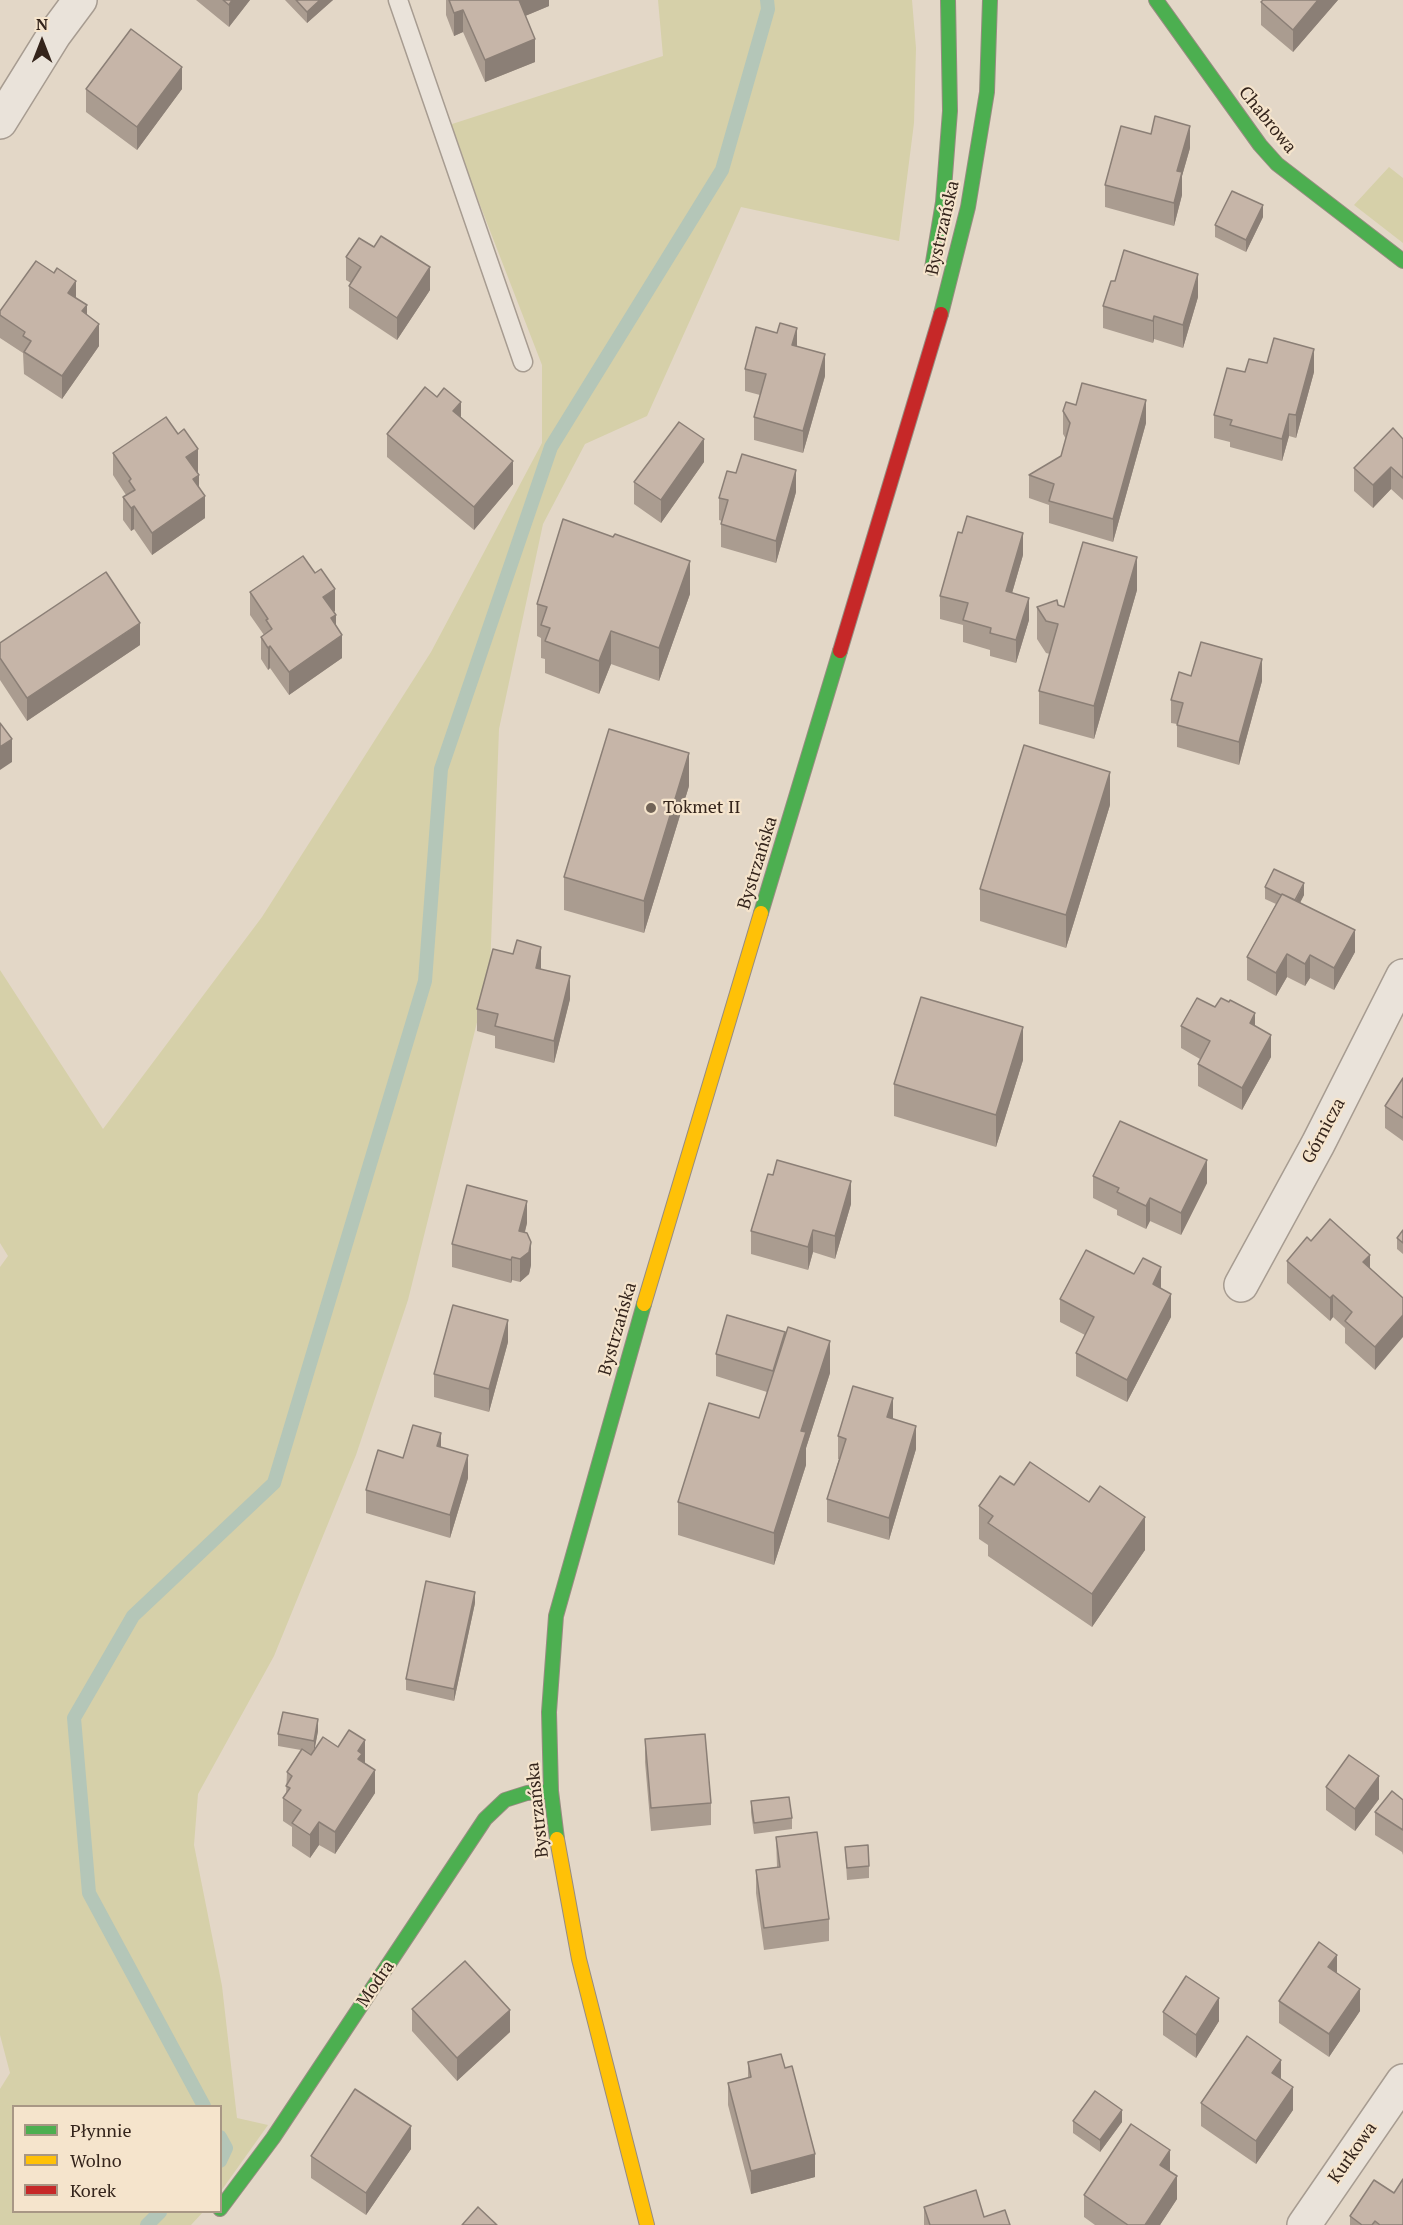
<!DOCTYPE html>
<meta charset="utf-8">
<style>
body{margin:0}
#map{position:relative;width:1403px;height:2225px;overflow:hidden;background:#e3d7c7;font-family:"PT Serif",serif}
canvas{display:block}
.legend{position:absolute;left:12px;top:2105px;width:210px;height:108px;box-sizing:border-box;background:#f5e4cc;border:2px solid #a89785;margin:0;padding:8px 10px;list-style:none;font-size:18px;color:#34241b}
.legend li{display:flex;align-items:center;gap:12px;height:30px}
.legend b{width:30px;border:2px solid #a89785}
.north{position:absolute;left:12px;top:12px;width:60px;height:60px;-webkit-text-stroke:4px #f5e4cc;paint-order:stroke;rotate:0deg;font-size:16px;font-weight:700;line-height:24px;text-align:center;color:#34241b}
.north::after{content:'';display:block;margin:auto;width:21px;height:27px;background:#34241b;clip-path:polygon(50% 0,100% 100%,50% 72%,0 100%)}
</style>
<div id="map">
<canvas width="1403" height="2225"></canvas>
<ul class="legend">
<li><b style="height:8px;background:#4caf50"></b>Płynnie</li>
<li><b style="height:8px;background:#ffc107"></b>Wolno</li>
<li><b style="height:8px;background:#c62828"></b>Korek</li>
</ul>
<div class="north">N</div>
</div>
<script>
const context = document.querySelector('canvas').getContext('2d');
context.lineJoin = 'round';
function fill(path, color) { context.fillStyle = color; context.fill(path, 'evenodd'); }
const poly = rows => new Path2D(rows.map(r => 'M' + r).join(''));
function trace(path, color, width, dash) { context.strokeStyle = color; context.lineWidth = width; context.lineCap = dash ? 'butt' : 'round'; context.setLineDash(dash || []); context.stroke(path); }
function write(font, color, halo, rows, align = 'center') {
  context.font = font + ' "PT Serif",serif'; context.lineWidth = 4.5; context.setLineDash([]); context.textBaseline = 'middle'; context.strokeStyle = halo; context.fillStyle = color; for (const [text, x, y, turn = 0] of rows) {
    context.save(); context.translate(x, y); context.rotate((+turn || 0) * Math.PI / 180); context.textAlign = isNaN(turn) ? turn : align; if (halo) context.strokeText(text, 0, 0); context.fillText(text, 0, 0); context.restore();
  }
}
const green = poly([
 [658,0,912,0,916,48,914,123,899,241,741,207,647,416,585,444,543,524,499,729,490,970,408,1300,356,1455,274,1656,198,1794,194,1845,222,1986,237,2118,268,2125,221,2191,220,2106,14,2106,14,2212,203,2212,191,2225,0,2225,0,2089,10,2073,0,2035,0,1267,8,1256,0,1243,0,970,103,1129,262,917,431,652,542,443,542,365,449,125,663,56],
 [1389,167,1403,178,1403,243,1354,205]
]);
const stream = poly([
 [204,2106,89,1893,74,1718,133,1616,274,1483,425,981,441,769,551,447,722,170,768,9,767,0],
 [220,2137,226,2148,220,2161],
 [147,2225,160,2212]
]);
const lane = poly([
 [398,0,523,362]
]);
const street = poly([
 [0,122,54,35,80,0],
 [1241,1285,1318,1144,1403,976],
 [1304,2225,1403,2081]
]);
const fast = poly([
 [1156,0,1260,145,1277,164,1403,261],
 [932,268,943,202,950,111,948,0],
 [941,314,968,207,987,92,990,0],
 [761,913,840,651],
 [557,1839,551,1791,549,1712,556,1616,644,1304],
 [220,2209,273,2138,485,1819,505,1800,527,1793,551,1791]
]);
const slow = poly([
 [644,1304,761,913],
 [557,1839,579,1959,647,2225]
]);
const jam = poly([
 [840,651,941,314]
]);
const wall = poly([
 [196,0,250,0,229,27],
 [285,0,333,0,307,23],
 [446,0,549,0,549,6,525,16,535,62,485,82,463,32,454,36,446,15],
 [1338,0,1293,52,1261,25,1261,2],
 [86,89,182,89,137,150,86,112],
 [1190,148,1182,176,1182,195,1174,226,1105,207,1105,185],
 [1263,217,1246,252,1215,237,1215,225],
 [346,257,430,290,397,340,349,308,349,286,351,283,346,280],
 [1198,297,1183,348,1154,339,1153,343,1103,328,1103,306],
 [76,298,87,315,99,346,62,399,24,374,23,353,0,338,0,311],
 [797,346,825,376,803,453,754,440,754,417,760,395,745,391,745,369],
 [1267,363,1314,372,1296,438,1289,436,1282,461,1230,447,1230,442,1214,438,1214,415,1245,372],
 [1063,411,1146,423,1113,542,1049,523,1049,505,1029,498,1029,475,1061,456,1066,439,1063,434],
 [461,417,513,484,474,530,387,457,387,434],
 [1403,439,1403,500,1391,489,1373,508,1354,491,1354,468],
 [113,453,198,472,197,472,199,486,205,518,152,555,134,529,131,531,123,520,123,497,126,495,113,475],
 [704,462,661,523,634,504,634,482],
 [796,492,776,563,721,547,721,524,722,521,719,520,719,498],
 [1023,555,1012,593,1029,620,1016,663,990,656,990,650,963,642,963,625,940,619,940,596],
 [1137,590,1094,739,1039,724,1039,691,1050,654,1046,653,1037,639,1037,607,1058,605,1064,607],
 [250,592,335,611,334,612,336,626,342,658,289,695,270,668,268,670,261,659,261,637,264,635,250,615],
 [690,594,659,681,611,664,599,694,545,673,545,659,541,658,541,638,537,636,537,604],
 [0,643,140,645,27,721,0,680],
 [1191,676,1262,681,1239,765,1177,747,1177,724,1171,723,1171,700],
 [689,786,644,933,564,910,564,877],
 [1110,805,1066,948,980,921,980,889],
 [1265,887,1304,895,1300,902,1355,952,1334,990,1310,978,1305,986,1287,977,1276,996,1247,980,1247,957,1276,904,1265,899],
 [541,969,570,999,554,1063,495,1048,495,1036,477,1031,477,1009],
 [1215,1007,1255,1026,1271,1057,1242,1110,1198,1086,1198,1064,1200,1059,1181,1048,1181,1026],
 [1023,1060,996,1147,894,1116,894,1084],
 [1403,1078,1403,1141,1385,1128,1385,1106],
 [1093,1176,1207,1183,1181,1235,1150,1221,1146,1229,1117,1215,1117,1210,1093,1198],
 [851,1204,835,1259,813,1252,808,1270,751,1254,751,1231],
 [527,1223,525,1232,531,1265,529,1274,520,1282,512,1280,511,1283,452,1267,452,1244],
 [1403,1230,1403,1254,1397,1249,1397,1238],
 [1311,1241,1370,1268,1403,1298,1375,1370,1345,1343,1345,1328,1333,1317,1330,1321,1287,1283,1287,1261],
 [1161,1289,1171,1317,1127,1402,1076,1376,1076,1353,1085,1335,1060,1322,1060,1299],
 [785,1336,830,1373,806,1448,806,1465,774,1565,678,1535,678,1502,759,1418,767,1392,716,1376,716,1354],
 [508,1342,489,1412,434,1397,434,1374],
 [893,1419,916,1449,889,1540,827,1522,827,1499,839,1459,838,1459,838,1436],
 [441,1447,468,1478,450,1538,366,1513,366,1490,403,1458],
 [1014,1485,1145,1550,1092,1627,988,1556,988,1545,979,1539,979,1506],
 [475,1603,454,1701,406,1690,406,1679],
 [318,1731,314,1750,338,1747,365,1763,365,1764,375,1793,335,1854,319,1845,310,1858,292,1846,292,1827,283,1821,283,1798,286,1794,287,1772,301,1750,278,1746,278,1734],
 [645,1739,711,1803,711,1825,651,1831,645,1762],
 [1326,1787,1379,1799,1355,1831,1326,1810],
 [1403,1800,1403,1855,1402,1852,1375,1835,1375,1812],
 [751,1801,792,1818,792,1829,754,1834,751,1813],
 [776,1837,829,1919,829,1941,764,1950,756,1893,756,1870,777,1867],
 [845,1847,869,1866,869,1878,847,1880],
 [1337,1973,1360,2011,1329,2057,1279,2023,1279,2001],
 [412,2009,510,2032,457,2081,412,2031],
 [1163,2012,1219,2021,1196,2058,1163,2035],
 [748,2062,815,2177,751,2194,728,2105,728,2083,748,2078],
 [1281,2079,1293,2110,1256,2164,1201,2126,1201,2103],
 [1073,2121,1122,2122,1100,2152,1073,2133],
 [411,2149,366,2215,311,2178,311,2156],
 [1394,2193,1403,2225,1350,2225,1350,2216],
 [1084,2195,1177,2199,1160,2225,1095,2225,1084,2217],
 [924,2207,984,2217,1010,2225,924,2225]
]);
const shadedWall = poly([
 [232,0,250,0,229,27,229,5],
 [320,0,333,0,307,23,307,12],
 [518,0,549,0,549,6,518,19],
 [1318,0,1338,0,1293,52,1293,30],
 [463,10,463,32,454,36,454,13],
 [535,39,535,62,485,82,485,60],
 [182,67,182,89,137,150,137,127],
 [1190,126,1190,148,1182,176,1182,195,1174,226,1174,203,1177,171],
 [1263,205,1263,217,1246,252,1246,240],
 [430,267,430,290,397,340,397,318],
 [1198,274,1198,297,1183,348,1183,325],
 [76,281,76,304,68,293],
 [87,305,87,328,82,311],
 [1154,316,1154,339,1153,343,1153,321],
 [99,324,99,346,62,399,62,376],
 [797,328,797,351,792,345],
 [1314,349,1314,372,1296,438,1296,415],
 [825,354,825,376,803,453,803,431],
 [1146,400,1146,423,1113,542,1113,519],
 [461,402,461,424,453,411],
 [1289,414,1289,436,1282,461,1282,439],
 [704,439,704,462,661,523,661,500],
 [198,449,198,472,186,480,186,457],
 [513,461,513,484,474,530,474,507],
 [1391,467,1391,489,1373,508,1373,485],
 [796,470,796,492,776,563,776,541],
 [199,475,199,498,193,479],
 [205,496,205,518,152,555,152,533],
 [134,506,134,529,131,531,131,508],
 [1023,533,1023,555,1006,614,1006,591],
 [1137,557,1137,590,1094,739,1094,706],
 [690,561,690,594,659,681,659,648],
 [335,589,335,611,323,619,323,597],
 [1029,598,1029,620,1016,663,1016,640],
 [336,615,336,637,331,618],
 [140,623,140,645,27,721,27,698],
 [611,631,611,664,599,694,599,661],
 [342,635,342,658,289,695,289,672],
 [270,646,270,668,268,670,268,648],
 [1262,659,1262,681,1239,765,1239,742],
 [12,739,12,762,0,770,0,747],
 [689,753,689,786,644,933,644,901],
 [1110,772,1110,805,1066,948,1066,915],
 [1304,883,1304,895,1295,913,1295,902],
 [1355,930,1355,952,1334,990,1334,968],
 [541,947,541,969,536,968],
 [1287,954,1287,977,1276,996,1276,973],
 [1310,955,1310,978,1305,986,1305,964],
 [570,976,570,999,554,1063,554,1041],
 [1255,1013,1255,1036,1250,1023],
 [1023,1027,1023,1060,996,1147,996,1115],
 [1271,1035,1271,1057,1242,1110,1242,1088],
 [1207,1160,1207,1183,1181,1235,1181,1213],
 [851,1181,851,1204,835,1259,835,1236],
 [1150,1198,1150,1221,1146,1229,1146,1206],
 [527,1201,527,1223,519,1254,519,1231],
 [813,1230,813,1252,808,1270,808,1247],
 [531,1242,531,1265,529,1274,520,1282,520,1259],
 [1370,1255,1370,1277,1363,1262],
 [512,1257,512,1280,511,1283,511,1260],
 [1161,1267,1161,1290,1153,1284],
 [1171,1294,1171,1317,1127,1402,1127,1380],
 [1333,1295,1333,1317,1330,1321,1330,1298],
 [1403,1315,1403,1337,1375,1370,1375,1347],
 [508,1320,508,1342,489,1412,489,1389],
 [830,1341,830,1373,806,1448,806,1465,774,1565,774,1533,801,1431],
 [893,1398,893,1421,887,1417],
 [916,1426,916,1449,889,1540,889,1518],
 [441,1433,441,1455,437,1446],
 [468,1455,468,1478,450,1538,450,1515],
 [1145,1517,1145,1550,1092,1627,1092,1594],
 [475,1592,475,1603,454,1701,454,1689],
 [318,1719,318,1731,314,1753,314,1741],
 [365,1740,365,1763,362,1768,358,1782,358,1751],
 [375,1770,375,1793,335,1854,335,1832],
 [1379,1776,1379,1799,1355,1831,1355,1809],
 [319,1822,319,1845,310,1858,310,1835],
 [1337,1955,1337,1977,1328,1967],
 [1360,1989,1360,2011,1329,2057,1329,2034],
 [1219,1998,1219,2021,1196,2058,1196,2035],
 [510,2010,510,2032,457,2081,457,2058],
 [1281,2060,1281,2082,1272,2073],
 [1293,2087,1293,2110,1256,2164,1256,2141],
 [1122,2110,1122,2122,1100,2152,1100,2140],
 [411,2126,411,2149,366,2215,366,2193],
 [1170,2150,1170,2172,1160,2165],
 [815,2154,815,2177,751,2194,751,2171],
 [1177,2176,1177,2199,1160,2225,1145,2225]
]);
const building = poly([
 [223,0,232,0,229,5,223,0],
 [296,0,320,0,307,12,296,0],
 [449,0,519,0,535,39,485,60,463,10,454,13,449,0],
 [1263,0,1318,0,1293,30,1261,2,1263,0],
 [131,29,182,67,137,127,86,89,131,29],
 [1155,116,1190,126,1177,171,1182,172,1174,203,1105,185,1121,126,1151,134,1155,116],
 [1232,191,1263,205,1246,240,1215,225,1232,191],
 [381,236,430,267,397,318,349,286,361,267,346,257,359,238,374,247,381,236],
 [1124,250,1198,274,1183,325,1154,316,1153,321,1103,306,1111,281,1115,281,1124,250],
 [36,261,54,273,57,268,76,281,68,293,87,305,82,311,99,324,62,376,24,352,31,341,23,336,25,332,0,315,0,311,36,261],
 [780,323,797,328,792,345,825,354,803,431,754,417,766,374,745,369,756,327,777,333,780,323],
 [1274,338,1314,349,1296,415,1289,414,1282,439,1230,425,1232,420,1214,415,1227,368,1245,372,1249,359,1267,363,1274,338],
 [1082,383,1146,400,1113,519,1049,501,1054,484,1029,475,1061,456,1070,423,1063,411,1066,402,1076,405,1082,383],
 [425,387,437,397,444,388,461,402,453,411,513,461,474,507,387,434,425,387],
 [166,417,178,434,184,429,198,449,186,457,199,475,193,479,205,496,152,533,134,506,131,508,123,497,135,490,129,481,131,479,113,453,166,417],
 [679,422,704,439,661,500,634,482,679,422],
 [1393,428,1403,439,1403,478,1391,467,1373,485,1354,468,1393,428],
 [742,454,796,470,776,541,721,524,728,500,719,498,727,471,736,473,742,454],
 [967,516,1023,533,1006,591,1029,598,1016,640,990,633,991,628,963,620,968,603,940,596,958,532,962,533,967,516],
 [563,519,613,537,615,534,690,561,659,648,611,631,599,661,545,641,550,628,541,625,547,607,537,604,563,519],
 [1083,542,1137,557,1094,706,1039,691,1058,624,1046,621,1037,607,1057,600,1058,605,1064,607,1083,542],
 [303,556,315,573,321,569,335,589,323,597,336,615,331,618,342,635,289,672,270,646,268,648,261,637,272,629,266,620,268,619,250,592,303,556],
 [106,572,140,623,27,698,0,658,0,643,106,572],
 [1201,642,1262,659,1239,742,1177,725,1183,703,1171,700,1179,672,1191,676,1201,642],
 [0,723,12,739,0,747,0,723],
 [609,729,689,753,644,901,564,877,609,729],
 [1024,745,1110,772,1066,915,980,889,1024,745],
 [1274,869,1304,883,1295,900,1282,894,1281,895,1265,887,1274,869],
 [1282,894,1355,930,1334,968,1310,955,1305,964,1287,954,1276,973,1247,957,1282,894],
 [517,940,541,947,536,968,570,976,554,1041,495,1026,498,1014,477,1009,493,949,513,954,517,940],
 [921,997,1023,1027,996,1115,894,1084,921,997],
 [1197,998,1215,1007,1221,998,1229,1002,1230,1000,1255,1013,1250,1023,1271,1035,1242,1088,1198,1064,1210,1041,1181,1026,1197,998],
 [1403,1078,1403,1118,1385,1106,1403,1078],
 [1120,1121,1207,1160,1181,1213,1150,1198,1146,1206,1117,1192,1119,1188,1093,1176,1120,1121],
 [777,1160,851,1181,835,1236,813,1230,808,1247,751,1231,768,1174,773,1175,777,1160],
 [467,1185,527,1201,519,1231,527,1233,531,1242,529,1252,520,1259,512,1257,511,1260,452,1244,467,1185],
 [1330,1219,1370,1255,1363,1262,1403,1298,1403,1315,1375,1347,1345,1321,1352,1312,1333,1295,1330,1298,1287,1261,1307,1237,1311,1241,1330,1219],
 [1403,1230,1403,1243,1397,1238,1403,1230],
 [1086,1250,1134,1274,1143,1258,1161,1267,1153,1284,1171,1294,1127,1380,1076,1353,1094,1317,1060,1299,1086,1250],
 [453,1305,508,1320,489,1389,434,1374,453,1305],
 [727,1315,785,1332,773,1371,716,1354,727,1315],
 [788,1327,830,1341,801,1431,806,1432,774,1533,678,1502,709,1403,759,1418,788,1327],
 [853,1386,893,1398,887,1417,916,1426,889,1518,827,1499,846,1439,838,1436,853,1386],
 [413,1425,441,1433,437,1446,468,1455,450,1515,366,1490,378,1450,403,1458,413,1425],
 [1030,1462,1089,1502,1100,1486,1145,1517,1092,1594,988,1523,993,1516,979,1506,1000,1476,1014,1485,1030,1462],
 [426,1581,475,1592,454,1689,406,1679,426,1581],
 [283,1712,318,1719,314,1741,278,1734,283,1712],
 [349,1730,365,1740,358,1751,362,1754,358,1759,375,1770,335,1832,319,1822,310,1835,292,1823,301,1810,283,1798,290,1788,286,1786,292,1776,287,1772,302,1749,311,1755,323,1737,338,1747,349,1730],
 [705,1734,711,1803,651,1808,645,1739,705,1734],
 [1349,1755,1379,1776,1355,1809,1326,1787,1349,1755],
 [1392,1791,1403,1800,1403,1830,1375,1812,1392,1791],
 [789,1797,792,1818,754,1823,751,1801,789,1797],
 [817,1832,829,1919,764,1928,756,1870,780,1867,776,1837,817,1832],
 [868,1845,869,1866,847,1868,845,1847,868,1845],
 [1319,1942,1337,1955,1328,1967,1360,1989,1329,2034,1279,2001,1319,1942],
 [465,1961,510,2010,457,2058,412,2009,465,1961],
 [1186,1976,1219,1998,1196,2035,1163,2012,1186,1976],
 [1247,2036,1281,2060,1272,2073,1293,2087,1256,2141,1201,2103,1247,2036],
 [781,2054,785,2068,792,2066,815,2154,751,2171,728,2083,751,2077,748,2062,781,2054],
 [355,2089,411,2126,366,2193,311,2156,355,2089],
 [1095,2091,1122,2110,1100,2140,1073,2121,1095,2091],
 [1131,2124,1170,2150,1160,2165,1177,2176,1145,2225,1128,2225,1084,2195,1131,2124],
 [1403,2179,1403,2225,1380,2225,1375,2221,1372,2225,1362,2225,1350,2216,1374,2180,1394,2193,1403,2179],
 [976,2190,984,2217,1005,2210,1010,2225,930,2225,924,2207,976,2190],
 [478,2207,497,2225,462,2225,478,2207]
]);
const markers = [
 [651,808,6,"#716357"]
];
const streetNames = [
 ["Chabrowa",1267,120,51],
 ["Bystrzańska",943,228,-77],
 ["Bystrzańska",758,863,-73],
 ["Górnicza",1324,1131,-62],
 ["Bystrzańska",618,1329,-74],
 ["Bystrzańska",538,1810,-96],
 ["Modra",376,1984,-56],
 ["Kurkowa",1353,2153,-55]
];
const poiNames = [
 ["Tokmet II",663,808]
];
fill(green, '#d6d0a9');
trace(stream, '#b4c6b8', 14);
trace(lane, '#a79c91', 21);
trace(street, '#a79c91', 36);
trace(fast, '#978c81', 16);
trace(slow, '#978c81', 16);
trace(jam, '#978c81', 16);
trace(lane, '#eae3da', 18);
trace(street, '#eae3da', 33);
trace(fast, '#4caf50', 14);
trace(slow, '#ffc107', 14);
trace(jam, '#c62828', 14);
fill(wall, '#aa9c90');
fill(shadedWall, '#8b7f76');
fill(building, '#c6b5a8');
trace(building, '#8b7f76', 1.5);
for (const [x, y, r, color] of markers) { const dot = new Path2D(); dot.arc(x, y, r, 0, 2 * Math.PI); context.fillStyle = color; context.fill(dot); trace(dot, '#f5e4cc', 2); }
write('18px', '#34241b', '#f5e4cc', streetNames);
write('18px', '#34241b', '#f5e4cc', poiNames, 'left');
</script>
